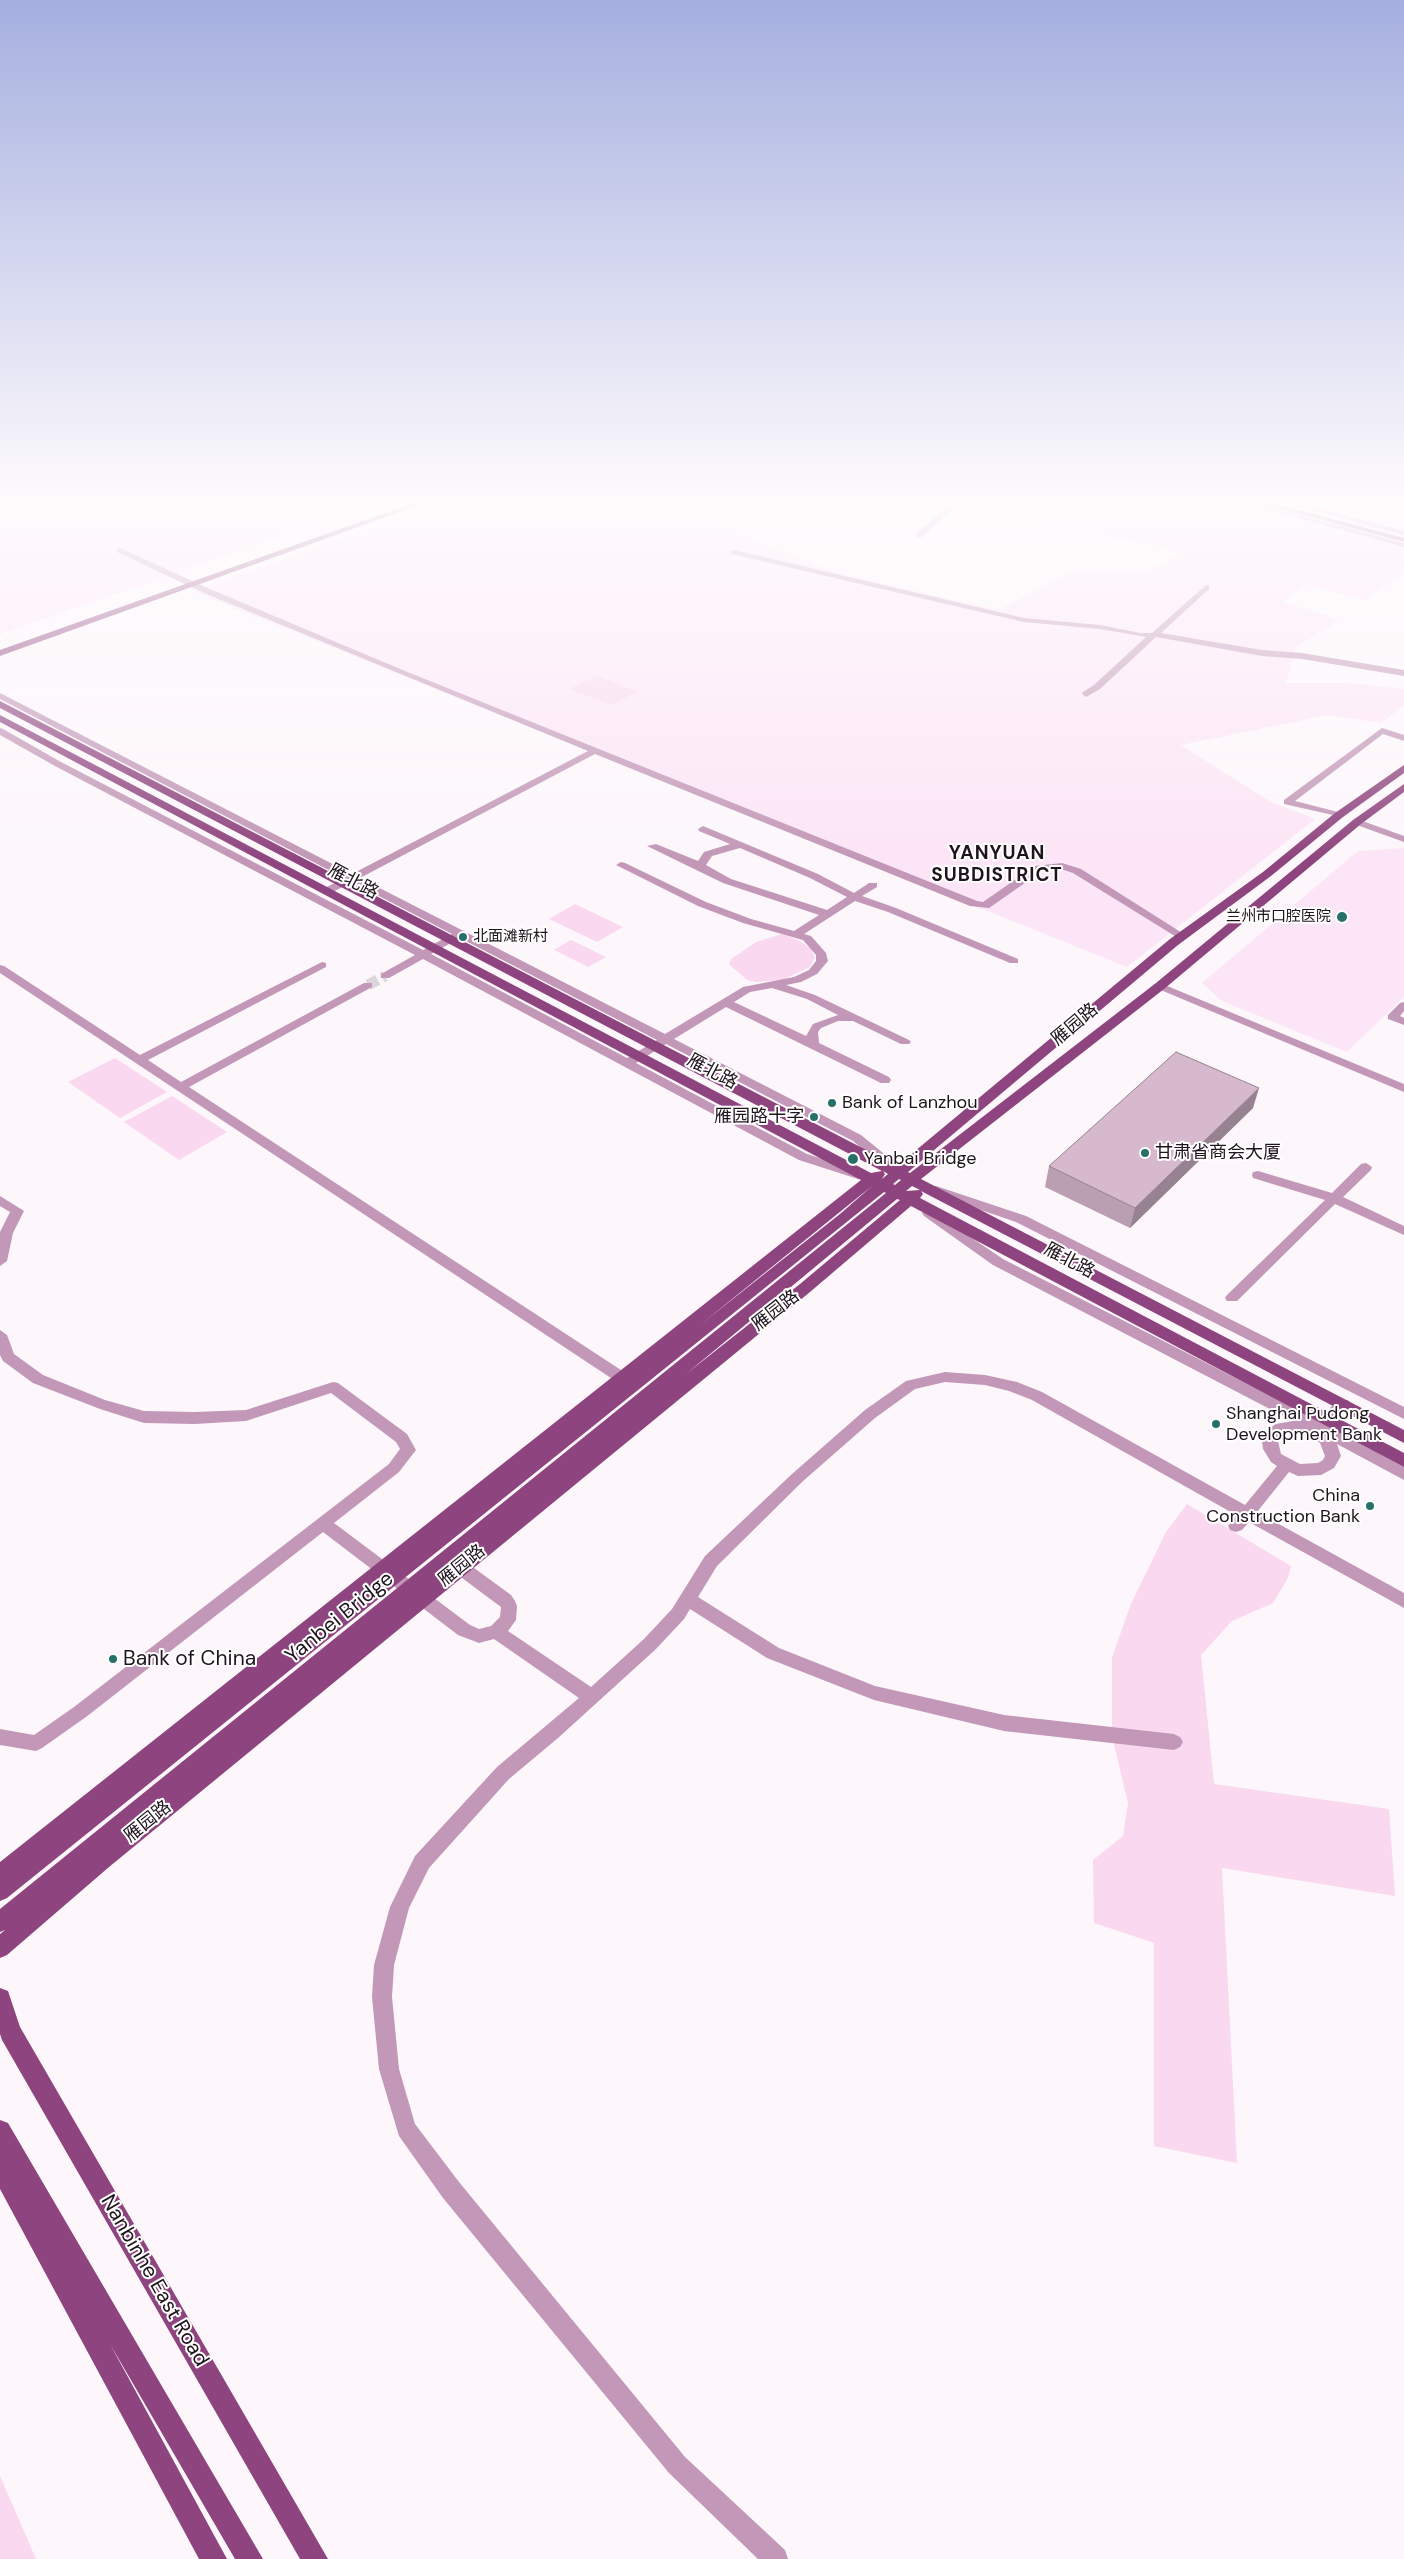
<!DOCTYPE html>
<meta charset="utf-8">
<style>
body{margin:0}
canvas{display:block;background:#fdf7fb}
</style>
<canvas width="1404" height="2559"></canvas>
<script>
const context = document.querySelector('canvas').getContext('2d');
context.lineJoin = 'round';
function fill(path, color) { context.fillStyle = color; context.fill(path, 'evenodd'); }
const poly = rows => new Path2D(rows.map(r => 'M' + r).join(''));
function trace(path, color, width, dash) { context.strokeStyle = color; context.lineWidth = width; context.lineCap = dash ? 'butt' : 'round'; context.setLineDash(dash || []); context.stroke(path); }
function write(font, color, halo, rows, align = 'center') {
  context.font = font + ' "DM Sans","Noto Sans SC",sans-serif'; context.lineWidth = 4; context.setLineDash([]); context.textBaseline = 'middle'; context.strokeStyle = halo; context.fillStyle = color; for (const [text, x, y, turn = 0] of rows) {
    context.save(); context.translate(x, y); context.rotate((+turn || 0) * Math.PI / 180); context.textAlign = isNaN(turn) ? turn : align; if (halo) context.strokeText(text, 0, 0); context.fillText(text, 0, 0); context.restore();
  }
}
const built = poly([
 [0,504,119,504,171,518,190,510,194,504,376,504,0,634],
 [435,504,696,504,749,537,834,572,999,610,1070,572,1147,571,1182,553,965,504,1245,504,1404,546,1404,573,1364,601,1308,584,1283,602,1339,620,1295,648,1286,683,1349,683,1404,689,1404,705,1381,723,1328,715,1181,745,1269,801,1315,819,1127,967,194,592],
 [1279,504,1404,504,1404,535,1401,536],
 [1404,848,1404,997,1347,1052,1222,1001,1202,983,1358,851]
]);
const green = poly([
 [597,676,638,692,611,705,569,689],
 [575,904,623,927,597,942,549,919],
 [782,934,798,940,810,948,815,957,810,967,782,980,755,982,747,980,729,964,731,959,756,942],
 [571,940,606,957,588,967,554,950],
 [115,1058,167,1092,120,1118,68,1082],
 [172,1096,227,1132,179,1160,124,1122],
 [1187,1504,1291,1566,1288,1578,1273,1603,1232,1621,1201,1655,1214,1784,1389,1809,1395,1896,1222,1868,1237,2163,1154,2146,1154,1943,1094,1923,1093,1860,1123,1836,1128,1803,1112,1736,1112,1657,1131,1604,1166,1532],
 [0,2476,36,2559,0,2559]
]);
const minorTunnel = poly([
 [368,985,385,976]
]);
const minor = poly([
 [951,504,959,504,922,537,916,537,916,533,951,504],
 [1246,504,1259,504,1404,543,1404,547,1246,504],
 [1289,504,1302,504,1404,531,1404,535,1289,504],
 [120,548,210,589,405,671,977,901,983,902,1035,866,1062,863,1081,869,1187,936,1182,939,1178,938,1073,873,1061,869,1042,871,989,908,970,906,595,754,360,878,665,1034,743,987,794,977,809,970,816,961,816,955,803,940,743,923,698,906,616,865,621,862,625,863,706,902,751,919,794,931,819,915,723,883,647,846,656,844,698,861,704,852,730,844,699,831,698,829,703,826,818,874,854,893,869,883,877,883,877,887,862,896,896,908,1018,959,1018,963,1010,963,888,912,855,901,804,934,811,936,826,953,828,961,817,974,801,982,786,985,815,995,909,1040,911,1042,909,1044,901,1044,853,1021,838,1021,821,1028,818,1032,819,1043,889,1077,891,1080,889,1083,881,1083,726,1007,674,1039,861,1135,899,1166,900,1169,899,1172,889,1172,853,1141,666,1044,636,1063,807,1154,863,1172,864,1175,858,1179,799,1160,423,959,389,978,381,978,381,974,415,955,55,766,0,735,0,728,3,729,61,762,423,950,452,934,352,882,331,893,323,893,323,889,344,878,0,699,0,693,352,874,588,751,204,593,117,552,116,550,120,548],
 [740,848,810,878,847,897,827,910,731,879,706,865,712,856,740,848],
 [460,938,657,1040,627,1058,431,954,460,938],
 [772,988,807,999,838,1015,813,1024,806,1036,734,1002,750,992,772,988],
 [734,550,1024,618,1100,625,1140,633,1152,633,1206,585,1209,585,1209,589,1161,633,1262,650,1302,653,1404,670,1404,676,1302,659,1262,656,1156,637,1100,689,1086,697,1082,694,1083,692,1094,685,1146,637,1100,629,1024,622,731,554,730,552,734,550],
 [1382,728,1404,735,1404,741,1383,734,1295,801,1342,813,1342,817,1284,804,1284,800,1382,728],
 [1357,819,1404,836,1404,842,1354,824,1354,820,1357,819],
 [322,962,326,963,326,967,148,1060,181,1082,364,983,372,983,372,987,189,1087,627,1374,629,1378,627,1382,617,1382,0,973,0,965,4,966,140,1055,322,962],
 [1160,983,1404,1084,1404,1092,1156,988,1156,984,1160,983],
 [1404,1002,1404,1011,1400,1016,1404,1018,1404,1025,1388,1019,1388,1015,1400,1003,1404,1002],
 [1366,1163,1372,1167,1371,1170,1343,1197,1404,1226,1404,1235,1335,1204,1237,1301,1227,1301,1225,1298,1227,1295,1325,1200,1253,1178,1252,1175,1253,1172,1258,1171,1332,1193,1361,1164,1366,1163],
 [936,1186,1026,1216,1404,1407,1404,1419,1016,1222,931,1193,930,1190,931,1187,936,1186],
 [0,1196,24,1211,13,1233,7,1261,0,1266,0,1232,10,1212,0,1206,0,1196],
 [929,1209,1003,1259,1318,1420,1338,1400,1348,1400,1350,1404,1348,1408,1330,1427,1404,1467,1404,1480,1337,1444,1341,1456,1334,1468,1321,1475,1298,1476,1289,1472,1257,1512,1404,1593,1404,1608,1249,1522,1242,1530,1236,1532,1230,1530,1228,1526,1236,1515,1032,1400,1009,1391,985,1385,945,1382,915,1389,875,1418,802,1482,717,1566,698,1597,779,1648,875,1686,1004,1715,1174,1734,1180,1737,1183,1742,1180,1747,1174,1750,1004,1731,874,1700,767,1658,690,1609,684,1619,656,1649,558,1738,509,1779,429,1868,409,1908,394,1965,392,1997,399,2069,415,2124,459,2182,685,2457,785,2550,788,2559,758,2559,669,2473,443,2198,399,2136,379,2069,372,1997,374,1965,390,1907,415,1856,497,1767,579,1698,494,1639,479,1643,458,1635,323,1532,86,1717,42,1748,36,1751,0,1745,0,1729,34,1735,74,1707,389,1464,400,1449,396,1442,331,1393,246,1421,195,1424,144,1423,100,1409,33,1383,3,1361,0,1355,0,1330,7,1335,14,1354,43,1375,105,1400,144,1411,195,1412,246,1410,333,1382,338,1383,407,1434,416,1450,399,1472,334,1523,470,1625,479,1629,491,1626,500,1617,501,1607,454,1572,452,1567,454,1562,460,1561,466,1562,511,1595,515,1601,517,1606,516,1620,508,1631,591,1687,644,1639,672,1609,705,1556,792,1474,865,1410,906,1381,945,1372,985,1375,1017,1382,1042,1392,1245,1505,1277,1466,1271,1462,1263,1449,1262,1441,1268,1429,1276,1424,1293,1421,993,1265,924,1216,922,1213,924,1210,929,1209],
 [1292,1432,1311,1436,1320,1443,1325,1456,1323,1460,1318,1463,1300,1464,1281,1454,1278,1441,1279,1436,1292,1432]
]);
const major = poly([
 [410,504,422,504,0,656,0,650,410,504],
 [1262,504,1276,504,1404,538,1404,542,1262,504],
 [0,701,897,1166,1170,939,1263,872,1335,813,1404,765,1404,773,1343,817,1271,876,1178,945,908,1172,910,1173,1156,983,1353,820,1404,784,1404,792,1361,824,1164,989,921,1179,1404,1430,1404,1443,921,1191,923,1194,920,1198,1404,1453,1404,1467,911,1206,810,1292,109,1867,7,1955,0,1958,0,1934,5,1930,0,1932,0,1909,886,1193,884,1192,7,1898,0,1901,0,1862,861,1180,0,722,0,715,871,1173,882,1171,0,708,0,701],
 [883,1171,888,1174,882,1179,885,1174,883,1171],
 [899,1179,901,1180,895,1185,893,1184,899,1179],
 [872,1186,840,1214,700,1325,872,1186],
 [912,1186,920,1190,906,1191,912,1186],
 [897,1199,900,1200,800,1284,686,1374,897,1199],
 [0,1988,8,1991,20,2027,328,2559,300,2559,2,2040,0,2034,0,1988],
 [0,2120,8,2123,263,2559,235,2559,110,2344,227,2559,199,2559,0,2189,0,2120]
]);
const wall = poly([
 [1253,1108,1130,1228,1045,1187,1049,1166]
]);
const shadedWall = poly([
 [1259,1088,1253,1108,1130,1228,1135,1208]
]);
const building = poly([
 [1176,1052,1259,1088,1135,1208,1049,1166,1176,1052]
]);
const markers = [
 [1342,917,6,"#28716a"],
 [463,937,5,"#28716a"],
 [832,1103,5,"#28716a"],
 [814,1117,5,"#28716a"],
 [1145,1153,5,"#28716a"],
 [853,1159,6,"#28716a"],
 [1216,1424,5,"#28716a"],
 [1370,1506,5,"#28716a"],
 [113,1659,5,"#28716a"]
];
const farPoinames = [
 ["兰州市口腔医院",1331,917],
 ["北面滩新村",473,937,"left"]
];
const streetNames = [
 ["雁北路",353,882,28],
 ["雁园路",1075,1025,-40],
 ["雁北路",712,1072,28],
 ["雁北路",1069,1261,28],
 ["雁园路",776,1311,-38],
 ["雁园路",462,1566,-39],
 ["雁园路",148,1822,-39]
];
const poiNames = [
 ["Bank of Lanzhou",842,1103],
 ["雁园路十字",804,1117,"right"],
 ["甘肃省商会大厦",1155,1153],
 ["Yanbai Bridge",864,1159],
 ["Shanghai Pudong",1226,1414],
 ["Development Bank",1226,1435],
 ["China",1360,1496,"right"],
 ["Construction Bank",1360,1517,"right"]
];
const farDistrictnames = [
 ["YANYUAN",997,854],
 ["SUBDISTRICT",997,876]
];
const nearStreetnames = [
 ["Yanbei Bridge",340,1618,-39],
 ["Nanbinhe East Road",154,2281,60]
];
const nearPoinames = [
 ["Bank of China",123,1659]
];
fill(built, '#fce5f6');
fill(green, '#f9d8f0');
trace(minorTunnel, '#dcd5da', 11, [11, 5]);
fill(minor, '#c297b7');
fill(major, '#8e447e');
fill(wall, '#b99fb1');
fill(shadedWall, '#968290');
fill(building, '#d7b9ce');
trace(building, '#968290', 1);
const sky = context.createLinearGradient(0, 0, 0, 862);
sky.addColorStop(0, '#a5afdf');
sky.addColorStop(0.58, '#fefbfd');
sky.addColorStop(1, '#fefbfd00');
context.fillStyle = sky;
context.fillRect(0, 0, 1404, 862);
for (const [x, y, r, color] of markers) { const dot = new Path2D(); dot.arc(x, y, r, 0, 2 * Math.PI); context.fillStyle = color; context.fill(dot); trace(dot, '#fff', 2); }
write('15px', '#1f141c', '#fff', farPoinames, 'right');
write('18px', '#1f141c', '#fff', streetNames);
write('18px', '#1f141c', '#fff', poiNames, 'left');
context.letterSpacing = '1px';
write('bold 19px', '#1f141c', '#fff', farDistrictnames);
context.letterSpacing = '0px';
write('21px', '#1f141c', '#fff', nearStreetnames);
write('21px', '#1f141c', '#fff', nearPoinames, 'left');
</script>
